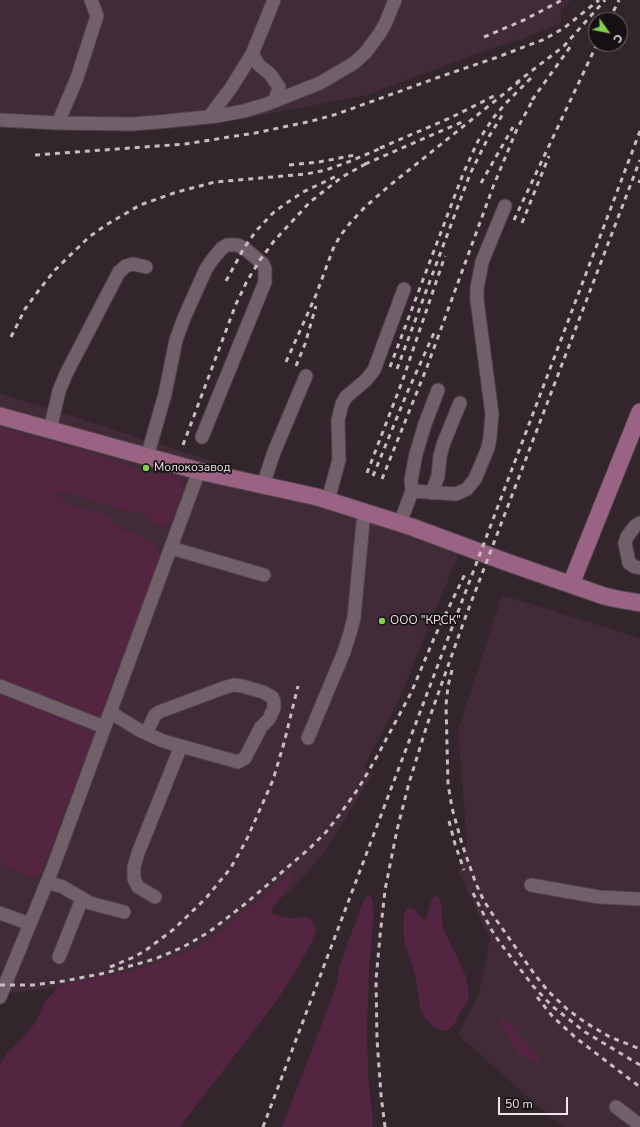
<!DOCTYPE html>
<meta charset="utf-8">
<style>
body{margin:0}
#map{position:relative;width:640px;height:1127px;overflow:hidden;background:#33252c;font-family:"Nunito Sans",sans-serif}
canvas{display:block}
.north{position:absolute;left:588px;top:12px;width:40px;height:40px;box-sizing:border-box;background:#161013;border:1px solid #6d6569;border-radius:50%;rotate:123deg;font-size:11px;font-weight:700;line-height:16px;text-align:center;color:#efe5ea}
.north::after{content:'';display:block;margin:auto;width:14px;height:18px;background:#82d04f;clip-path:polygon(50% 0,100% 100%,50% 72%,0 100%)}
.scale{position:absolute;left:498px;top:1097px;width:70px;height:18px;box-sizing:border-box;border:2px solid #efe5ea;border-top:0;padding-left:5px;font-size:12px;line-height:14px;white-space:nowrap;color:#efe5ea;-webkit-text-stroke:3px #161013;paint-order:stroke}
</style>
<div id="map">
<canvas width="640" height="1127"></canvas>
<div class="north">С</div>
<div class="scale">50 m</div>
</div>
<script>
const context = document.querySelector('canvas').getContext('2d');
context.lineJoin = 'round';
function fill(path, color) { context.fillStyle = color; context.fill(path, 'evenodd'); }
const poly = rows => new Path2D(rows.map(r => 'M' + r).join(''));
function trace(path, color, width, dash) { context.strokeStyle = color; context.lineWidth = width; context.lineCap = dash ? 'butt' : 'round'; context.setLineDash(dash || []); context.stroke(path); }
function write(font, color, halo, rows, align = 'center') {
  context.font = font + ' "Nunito Sans",sans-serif'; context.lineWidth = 3.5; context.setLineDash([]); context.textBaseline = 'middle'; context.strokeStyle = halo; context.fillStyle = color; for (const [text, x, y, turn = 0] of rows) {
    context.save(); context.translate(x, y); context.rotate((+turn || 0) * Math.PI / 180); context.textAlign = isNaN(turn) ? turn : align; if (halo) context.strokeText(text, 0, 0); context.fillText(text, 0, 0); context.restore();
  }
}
const built = poly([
 [0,0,571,0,560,11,562,22,525,38,476,54,367,95,258,116,197,126,135,132,0,128],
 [0,393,139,438,226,465,223,482,346,512,459,553,397,704,364,767,373,774,325,851,293,889,215,946,166,971,79,985,0,994],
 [502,595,640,638,640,1127,563,1127,538,1106,458,1035,479,994,490,939,459,873,467,840,458,731]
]);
const green = poly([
 [0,427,120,462,140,472,149,474,174,475,182,481,183,489,173,520,166,526,159,526,140,513,121,510,73,494,57,493,66,504,85,509,95,511,108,516,114,525,124,530,136,533,156,547,160,556,96,731,39,877,35,878,5,868,2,865,0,855],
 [292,873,293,876,283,894,273,907,271,913,274,915,292,918,306,917,311,920,316,929,312,942,291,979,277,1000,180,1127,0,1127,0,1064,8,1052,21,1040,36,1022,44,1003,58,987,66,984,136,970,156,964,188,951,204,943,221,931,289,875],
 [369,894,372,899,374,914,369,970,367,1027,368,1075,373,1121,372,1127,282,1127,336,987,339,969,346,948,363,902],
 [435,895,438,897,441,903,443,928,465,974,469,991,468,1001,458,1016,454,1025,446,1031,440,1030,433,1026,423,1016,420,1007,415,975,405,943,403,931,404,914,407,909,411,908,415,910,422,919,426,919,432,899],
 [502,1018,509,1022,532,1050,537,1054,540,1058,539,1061,536,1062,526,1059,518,1053,499,1023,500,1019]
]);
const minor = poly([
 [252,54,259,65,270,74,279,87,275,101],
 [209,117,231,88,252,54,274,0],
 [0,120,58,123,132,124,158,122,217,116,244,111,267,104,320,83,354,63,366,52,380,33,386,22,395,0],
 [58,123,77,78,97,16,91,0],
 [50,430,59,391,66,374,119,272,126,266,133,264,146,267],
 [147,457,165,394,176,340,184,318,206,269,212,260,222,248,227,245,237,245,244,248,263,264,265,269,265,282,202,437],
 [263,485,274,452,306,376],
 [412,491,411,480,416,454,425,424,438,390],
 [432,493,438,476,440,456,444,442,460,403],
 [328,500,339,460,338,420,342,404,346,397,366,380,374,370,404,289],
 [400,523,412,491,456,494,467,489,475,479,488,448,490,437,492,414,477,300,477,288,482,262,505,206],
 [640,523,635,526,627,537,625,543,629,563,635,567,640,568],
 [171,548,264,575],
 [0,686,104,727],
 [110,712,139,730,163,741,238,762,245,758,261,727,269,719,274,708,274,701,272,697,263,692,242,686,234,685,226,687,159,712,155,715,146,733],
 [308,738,344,652,350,633,354,618,364,511],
 [47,882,63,887,90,903,124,912],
 [531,885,599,897,640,899],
 [155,897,138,887,134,879,134,867,138,853,181,746],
 [0,913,30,924],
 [59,957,82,899],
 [0,997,52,870,199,471],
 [616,1107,640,1125]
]);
const major = poly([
 [0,416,199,471,317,497,412,527,509,563,604,596,617,599,640,603],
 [571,584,640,412]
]);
const rail = poly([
 [609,20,619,0],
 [484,37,524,20,562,0],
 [516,83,564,46,605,0],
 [532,100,573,43],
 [380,148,450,118,496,95],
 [35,155,185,144,255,133,312,121,337,114,442,76,495,58,545,39,564,28,599,0],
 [365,164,462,122],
 [289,165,319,162,355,155],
 [481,183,513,127],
 [639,183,640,180],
 [514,220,597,44],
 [522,223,549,156],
 [226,281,244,248,256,231,273,213,285,204,303,192,339,175],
 [11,337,25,309,39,290,55,270,89,237,106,225,140,205,177,192,215,182,306,174,326,170,348,162,384,147],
 [286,362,316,295,333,249,340,236,351,222,365,207,389,186,521,80],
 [296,366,305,344,316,306],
 [390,367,463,174,478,141,494,117,505,104,534,75],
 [397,369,470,174,488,138,503,114],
 [183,445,236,304,247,281,260,260,274,241,310,202,342,177,369,162],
 [367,473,402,382,445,256],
 [373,476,407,393,434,333],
 [382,479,427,367,493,187,517,129,535,96],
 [452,670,448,686,446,705,448,784,452,808,462,844,476,884,484,901,497,921,535,975,548,991,567,1009,586,1023,610,1037,640,1049],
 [449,821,455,844,464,870],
 [473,893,491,929,498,940,533,986,552,1006,585,1032,640,1065],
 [110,967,134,957,146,950,174,929,206,898,230,869,246,841,273,780,284,743,298,686],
 [0,985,33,985,64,981,105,973,155,959,183,947,209,932,245,904,310,848,326,832,340,814,358,789,375,760,411,693,435,636,466,572],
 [537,997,553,1017,576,1038,640,1087],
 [263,1127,640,131],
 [385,1127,381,1095,377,1039,376,980,380,936,385,890,397,830,409,783,427,725,464,621,640,160]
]);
const markers = [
 [146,468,4,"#82d04f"],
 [382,621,4,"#82d04f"]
];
const poiNames = [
 ["Молокозавод",154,468],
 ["ООО \"КРСК\"",390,621]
];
fill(built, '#402b36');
fill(green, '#542541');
trace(minor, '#4d4248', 15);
trace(major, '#4d4248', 19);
trace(minor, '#716069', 13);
trace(major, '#9a6283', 17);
trace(rail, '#c7bcc2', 3, [5, 5]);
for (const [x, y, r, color] of markers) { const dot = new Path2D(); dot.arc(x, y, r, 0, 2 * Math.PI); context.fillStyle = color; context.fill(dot); trace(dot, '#161013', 1.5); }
write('12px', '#efe5ea', '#161013', poiNames, 'left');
</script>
